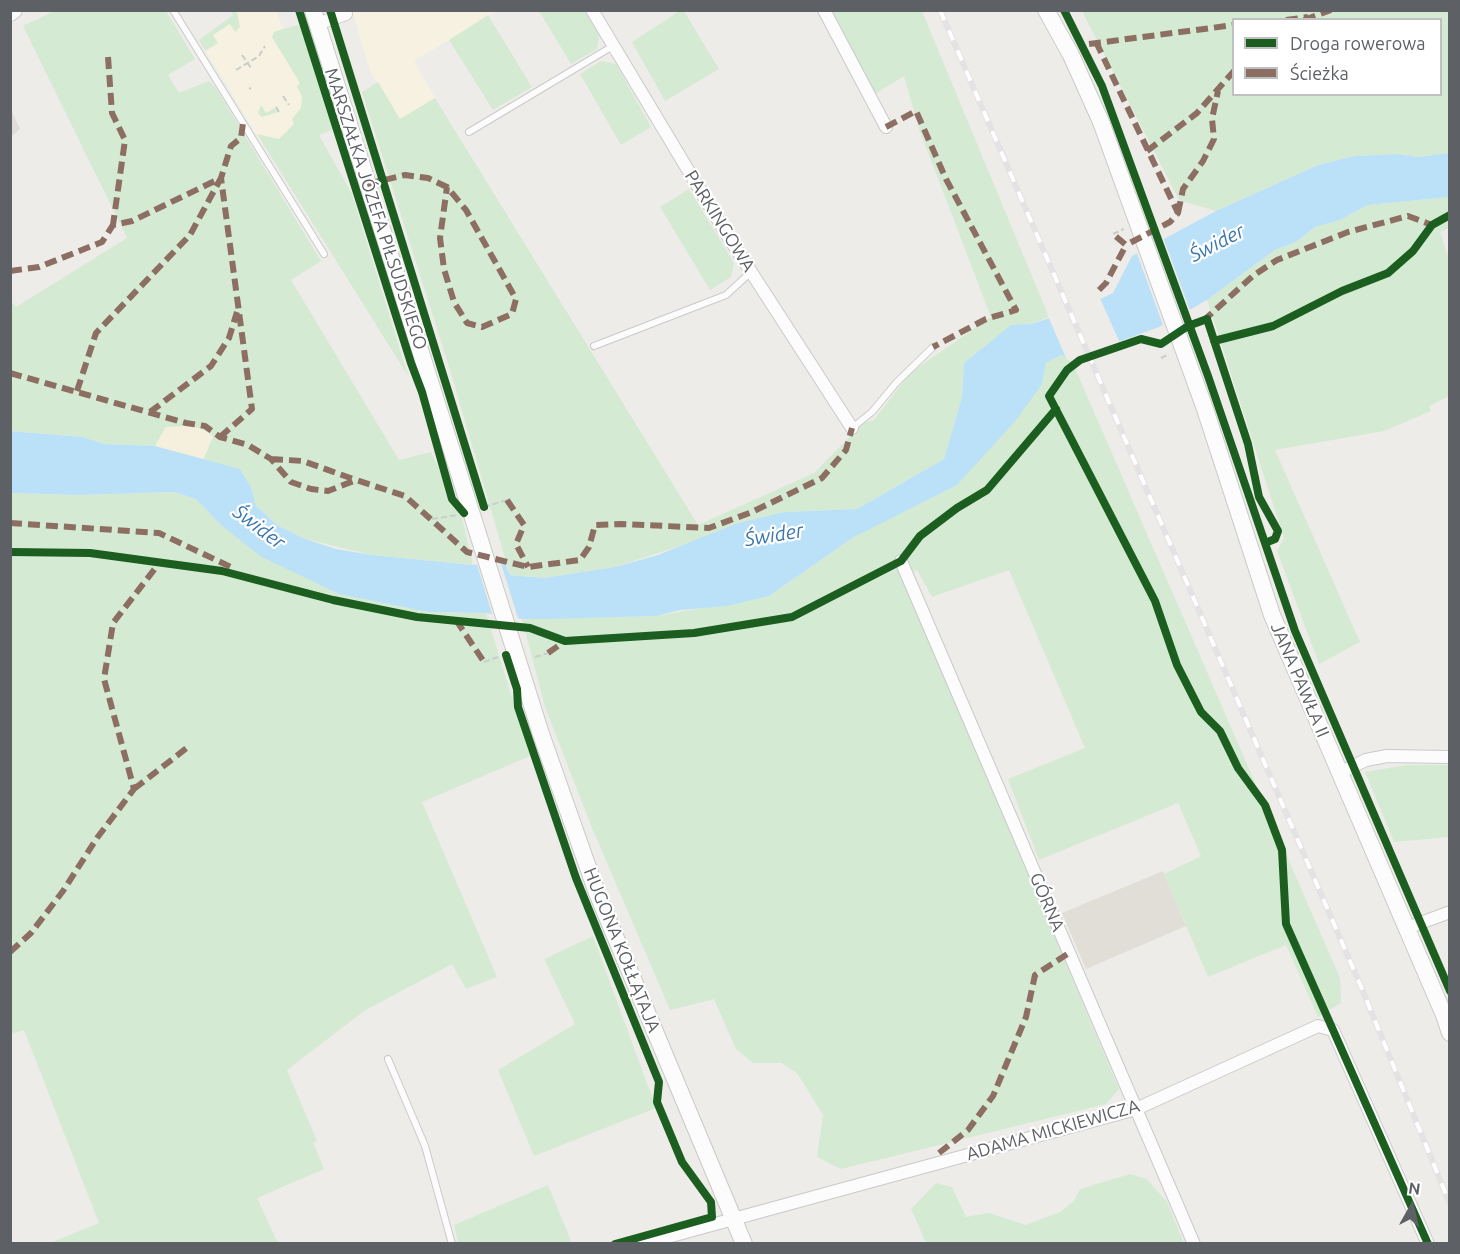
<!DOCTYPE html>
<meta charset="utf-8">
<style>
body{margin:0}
#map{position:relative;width:1460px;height:1254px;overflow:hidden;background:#edece8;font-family:Ubuntu,sans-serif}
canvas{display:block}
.frame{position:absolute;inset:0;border:12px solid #5d6166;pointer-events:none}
.legend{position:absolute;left:1232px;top:18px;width:210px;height:78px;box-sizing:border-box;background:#fff;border:2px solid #bec0c2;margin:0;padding:8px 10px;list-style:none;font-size:18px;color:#5d6166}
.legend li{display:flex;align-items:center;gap:12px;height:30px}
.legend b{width:30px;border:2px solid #bec0c2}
.north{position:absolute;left:1382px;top:1176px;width:60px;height:60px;-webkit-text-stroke:4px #fff;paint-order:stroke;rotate:8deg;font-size:16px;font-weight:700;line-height:24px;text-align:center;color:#5d6166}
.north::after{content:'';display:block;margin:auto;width:21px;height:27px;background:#5d6166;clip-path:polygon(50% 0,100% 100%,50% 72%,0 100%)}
</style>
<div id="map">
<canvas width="1460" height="1254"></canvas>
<div class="frame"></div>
<ul class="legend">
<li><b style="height:8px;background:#1b5e20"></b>Droga rowerowa</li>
<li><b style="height:8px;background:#8d6e63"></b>Ścieżka</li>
</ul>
<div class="north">N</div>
</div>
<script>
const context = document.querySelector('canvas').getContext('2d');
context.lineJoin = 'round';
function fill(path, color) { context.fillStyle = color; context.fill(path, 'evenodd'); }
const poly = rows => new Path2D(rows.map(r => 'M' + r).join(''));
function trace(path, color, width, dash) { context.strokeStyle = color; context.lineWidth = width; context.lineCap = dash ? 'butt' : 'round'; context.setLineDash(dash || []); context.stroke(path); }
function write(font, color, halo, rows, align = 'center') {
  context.font = font + ' Ubuntu,sans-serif'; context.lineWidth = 4.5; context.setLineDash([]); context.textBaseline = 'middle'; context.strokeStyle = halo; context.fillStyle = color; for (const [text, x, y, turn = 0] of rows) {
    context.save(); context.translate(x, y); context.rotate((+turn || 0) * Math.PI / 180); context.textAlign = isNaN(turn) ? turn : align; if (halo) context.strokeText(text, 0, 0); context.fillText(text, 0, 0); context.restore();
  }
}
const commercial = poly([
 [231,11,276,11,283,29,274,32,272,37,300,83,309,115,275,145,261,142,199,40,233,15],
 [352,11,497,11,414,61,435,98,400,120,370,71]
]);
const industrial = poly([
 [10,108,20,129,11,137,10,137]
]);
const education = poly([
 [1163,871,1186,926,1086,969,1062,913]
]);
const green = poly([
 [681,10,684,11,719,69,665,101,632,42],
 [54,11,166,11,195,59,168,75,179,93,209,81,216,88,321,261,291,280,399,460,431,452,462,518,473,565,372,555,305,539,277,525,256,506,251,487,240,469,203,460,213,437,166,427,155,446,104,444,83,437,11,431,10,300,16,307,127,238,23,26],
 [231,11,237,13,240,27,235,32,230,24,213,35,218,43,205,51,199,40,233,15],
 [539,11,585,11,599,35,597,49,571,64],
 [829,11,922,11,1049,317,1031,324,1011,326,964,363,962,397,944,459,857,509,784,512,615,567,544,578,510,575,450,370,362,92,378,82,400,119,435,98,698,525,814,473,863,423,874,420,910,373,991,317,919,129,904,76,875,94],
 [1082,11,1449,11,1449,153,1418,157,1398,154,1355,156,1318,165,1216,211,1179,200],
 [1234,20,1440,20,1440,94,1234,94],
 [488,15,532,87,493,110,449,40],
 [305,20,312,29,340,117,338,125],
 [297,25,301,26,334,129,319,135,352,194,408,376,257,134,279,139,294,124,292,119,301,108,302,97,297,86,300,83,272,37,274,32],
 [601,61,616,64,651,127,621,145,580,74],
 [261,105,266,113,275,108,278,112,262,117,258,113],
 [689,189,734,263,731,277,710,290,660,207],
 [1449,197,1449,228,1440,232,1449,259,1449,396,1429,406,1431,411,1384,431,1275,450,1360,642,1319,664,1277,551,1284,538,1207,300,1275,250,1296,242,1315,227,1340,220,1368,205],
 [1061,355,1071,359,1340,978,1341,1003,1318,1017,1286,945,1208,977,1164,874,1201,856,1178,803,1039,860,1008,779,1085,748,1009,570,932,597,917,570,902,576,1119,1089,1106,1104,841,1169,817,1157,823,1115,797,1073,781,1063,753,1063,736,1049,714,999,670,1010,592,828,545,707,522,619,656,616,769,596,854,537,1042,384,1046,363],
 [174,492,196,499,220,524,302,575,339,594,428,612,486,613,530,756,422,802,497,977,466,989,452,964,364,1011,287,1070,317,1141,313,1142,324,1169,257,1198,278,1243,50,1243,99,1223,24,1030,11,1034,11,493,78,495],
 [1407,765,1449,765,1449,837,1394,842,1365,772],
 [593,936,656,1108,534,1156,498,1070,575,1024,544,959],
 [1130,1174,1147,1179,1167,1202,1184,1243,926,1243,911,1209,936,1183,952,1187,966,1217,988,1213,1026,1225,1060,1212,1074,1201,1080,1189],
 [548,1185,572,1243,458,1243,454,1225]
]);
const sand = poly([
 [187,426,202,429,213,436,203,460,155,446,166,427]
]);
const water = poly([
 [1449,153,1449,197,1368,205,1340,220,1315,227,1296,242,1275,250,1207,300,1159,327,1071,359,1061,355,1046,363,1042,384,1016,420,957,485,854,537,769,596,727,606,680,610,656,616,548,619,522,619,486,613,428,612,339,594,260,556,220,524,196,499,174,492,78,495,11,493,10,431,83,437,104,444,155,446,240,469,251,487,256,506,277,525,305,539,336,549,372,555,473,565,504,560,510,575,544,578,615,567,658,555,735,524,784,512,857,509,944,459,962,397,964,363,1011,325,1031,324,1084,307,1113,293,1132,256,1216,211,1318,165,1355,156,1398,154,1418,157]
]);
const pier = poly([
 [1163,237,1191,313,1164,328,1136,251],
 [1099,296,1120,343,1072,361,1067,360,1047,314,1061,312,1064,306,1076,301,1084,304],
 [499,557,519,621,493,617,476,561]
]);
const path = poly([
 [242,55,251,68],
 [236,70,259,56,265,46],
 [249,89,251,88],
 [283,96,289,105],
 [276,107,279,112],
 [1113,234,1124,229],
 [1161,358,1169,354],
 [484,507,507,500],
 [432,519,458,515],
 [535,657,548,653],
 [484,662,501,656]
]);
const service = poly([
 [173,10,324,254],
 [469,132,613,46],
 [594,346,726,295,751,272],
 [852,428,872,412,896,383,933,347],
 [388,1059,425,1146,452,1244]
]);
const minor = poly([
 [592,10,724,230,852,428],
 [824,10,886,127],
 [317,24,346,14,345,10],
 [901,561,1194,1244],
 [1339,773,1366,760,1387,756,1450,757],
 [1407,928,1450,912],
 [642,1244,1136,1109,1318,1026,1333,1030,1428,1244]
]);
const secondary = poly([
 [313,10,541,734,597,893,744,1244],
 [1046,10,1071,55,1101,122,1205,409,1272,615,1444,1015,1450,1033],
 [10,13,14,10]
]);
const rail = poly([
 [940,10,1362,989,1450,1204]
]);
const quiet = poly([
 [1286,20,1308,17],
 [1304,20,1331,10],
 [1096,42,1178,213,1170,222,1126,245],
 [1089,44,1234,25],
 [108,57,112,113,125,140,113,225],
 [886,127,916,111,946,179,1016,310,986,319,933,347],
 [1147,151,1197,113,1234,71],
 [367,184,405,175,428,178,447,187,466,210,516,299,512,314,482,327,467,323,454,302,444,269,440,238,447,187],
 [1178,213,1183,189,1203,161,1214,139,1212,119,1218,91],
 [10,271,39,267,102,242,113,225,132,221,221,178],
 [1099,290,1106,283,1126,245,1113,234],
 [1203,321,1254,275,1277,260,1348,232,1408,216,1432,225],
 [10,373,186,423,205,426,220,437,248,445,271,459,291,482,311,489,328,491,356,480,405,496,467,552,528,567,580,560,589,547,595,525,622,524,709,528,752,512,822,478,846,450,852,428],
 [77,391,96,333,190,235,221,178],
 [150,412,211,366,229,338,237,312],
 [220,437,252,409,221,178,231,146,241,138,243,123],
 [271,459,303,461,356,480],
 [507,500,524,525,516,544,528,567],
 [10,523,159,533,231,567],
 [456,620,484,662],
 [548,653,565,641],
 [134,789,188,747],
 [10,952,31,933,63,891,97,838,134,789,104,679,113,623,160,562],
 [939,1153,968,1130,993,1096,1026,1017,1035,975,1069,953]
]);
const cycleway = poly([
 [299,10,411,363,422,392,452,499,464,513],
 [330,10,484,507],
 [1064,10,1102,86,1208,376,1295,631,1450,991],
 [1207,319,1188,326,1161,344,1141,339,1080,360,1067,370,1049,396,1155,601,1177,665,1201,712,1220,731,1238,768,1265,805,1282,850,1286,924,1428,1244],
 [1207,319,1248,444,1259,497,1278,531,1275,539,1265,543],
 [1214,341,1273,326,1342,291,1388,273,1413,251,1432,225,1450,215],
 [10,552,90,553,222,571,333,600,417,617,530,628,565,641,694,633,792,617,901,561,920,536,957,508,987,490,1056,409],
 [506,655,517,689,518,707,576,878,659,1082,657,1102,682,1162,711,1202,712,1217,615,1244]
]);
const streetNames = [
 ["MARSZAŁKA JÓZEFA PIŁSUDSKIEGO",376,209,72],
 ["PARKINGOWA",720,221,58],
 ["JANA PAWŁA II",1300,680,67],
 ["GÓRNA",1047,902,67],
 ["HUGONA KOŁŁĄTAJA",622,950,68],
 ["ADAMA MICKIEWICZA",1053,1130,-16]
];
const waterNames = [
 ["Świder",1217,243,-27],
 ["Świder",259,527,37],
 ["Świder",774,535,-9]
];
fill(commercial, '#f7f1e1');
fill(industrial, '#deddd9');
fill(education, '#e1ded7');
fill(green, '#d5ead3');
fill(sand, '#f5efdd');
fill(water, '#bbe1f8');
fill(pier, '#edece8');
trace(service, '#cacaca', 8);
trace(minor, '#cacaca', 14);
trace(secondary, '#c9c9c8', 18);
trace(path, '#c9cecb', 2, [6, 3]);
trace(service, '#fcfcfc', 6);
trace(minor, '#fcfcfc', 12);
trace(secondary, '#fcfcfc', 16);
trace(rail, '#e3e3e3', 6);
trace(rail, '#fff', 4, [11]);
trace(quiet, '#8d6e63', 6, [12, 6]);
trace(cycleway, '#1b5e20', 8);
write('18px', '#5d6166', '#fff', streetNames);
write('italic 20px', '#3b77ad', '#fff', waterNames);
</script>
